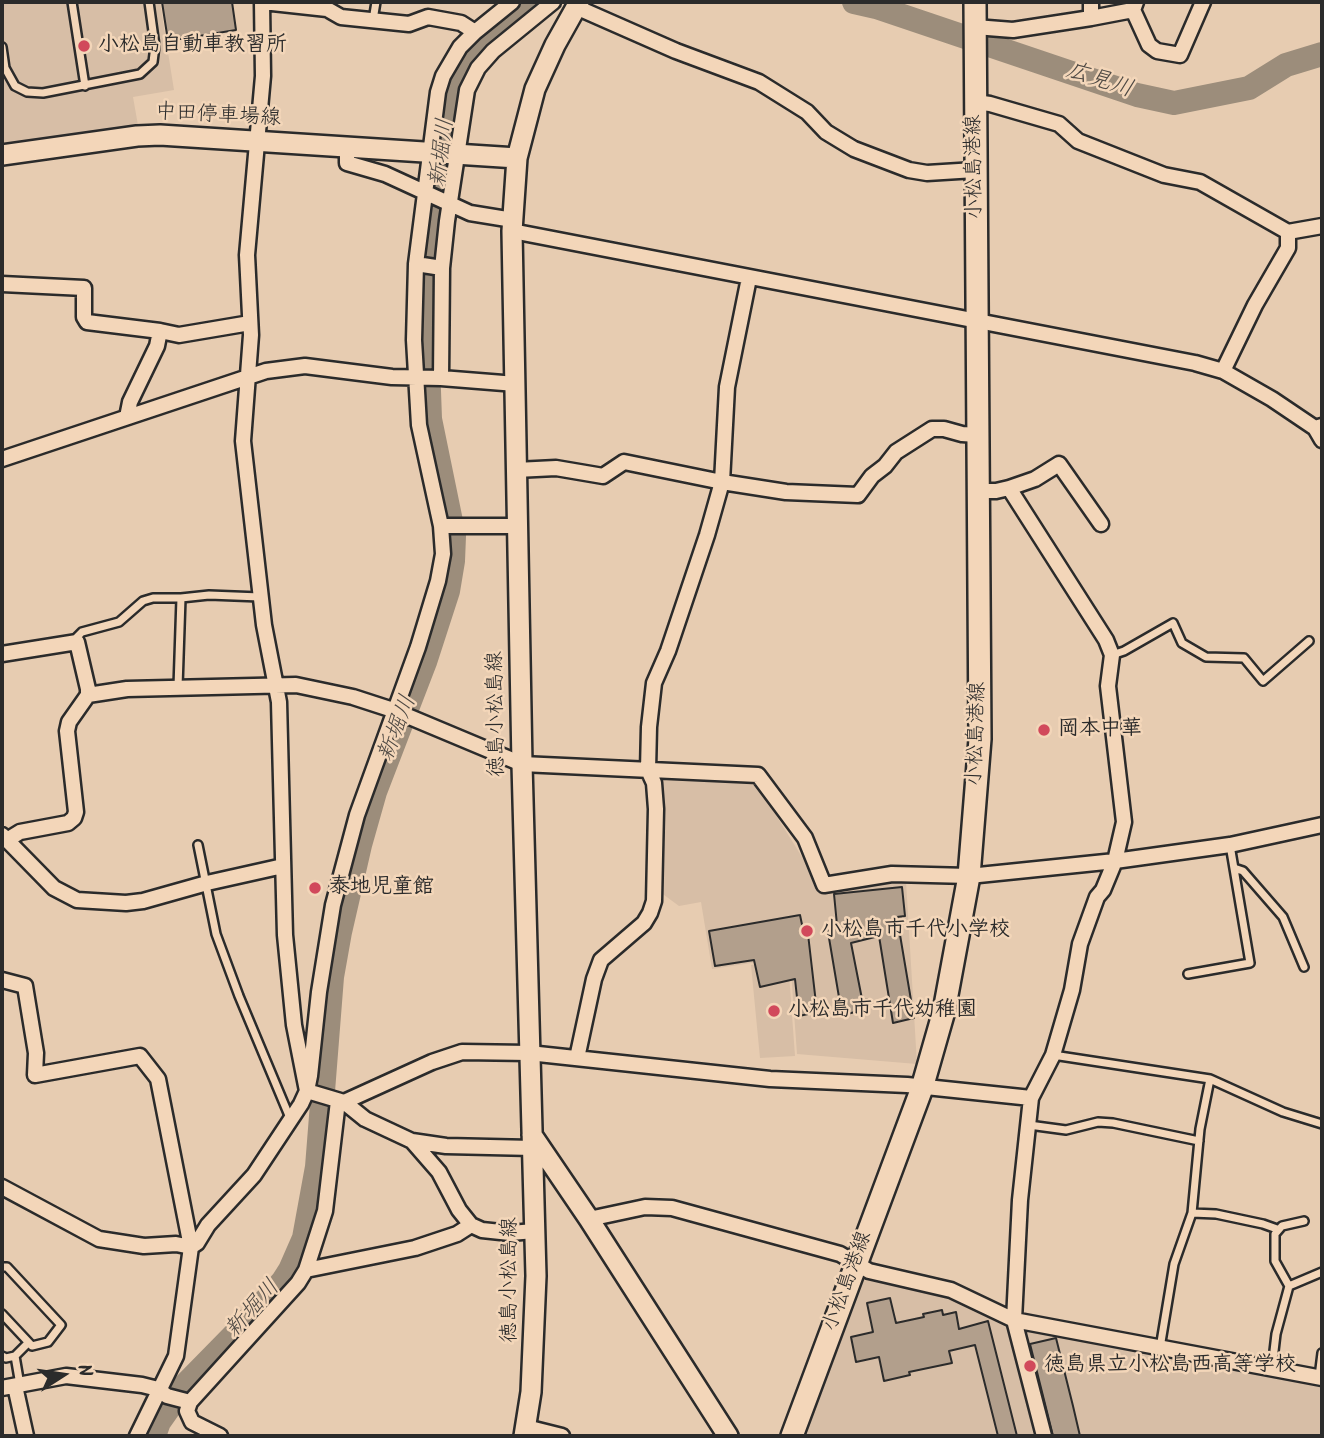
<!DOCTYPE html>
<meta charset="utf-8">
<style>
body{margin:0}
#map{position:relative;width:1324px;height:1438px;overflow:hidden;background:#e7ccb1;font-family:Kalam,sans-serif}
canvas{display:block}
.frame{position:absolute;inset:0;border:4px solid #2b2b2b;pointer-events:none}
.north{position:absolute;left:28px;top:1340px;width:70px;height:70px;-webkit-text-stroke:5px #f3d6b9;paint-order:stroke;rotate:78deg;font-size:19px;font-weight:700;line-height:28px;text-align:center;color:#2b2b2b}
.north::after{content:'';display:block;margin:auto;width:24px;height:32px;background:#2b2b2b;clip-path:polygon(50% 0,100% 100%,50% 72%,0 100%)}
</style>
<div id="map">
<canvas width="1324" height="1438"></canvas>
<div class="frame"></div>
<div class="north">N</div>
</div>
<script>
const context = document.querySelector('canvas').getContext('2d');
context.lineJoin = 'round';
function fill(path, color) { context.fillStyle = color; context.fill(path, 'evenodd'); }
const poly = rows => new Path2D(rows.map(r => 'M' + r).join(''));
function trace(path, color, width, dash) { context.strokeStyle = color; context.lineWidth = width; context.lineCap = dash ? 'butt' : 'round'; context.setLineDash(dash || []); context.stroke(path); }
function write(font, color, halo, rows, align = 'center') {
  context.font = font + ' Kalam,"Klee One",sans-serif'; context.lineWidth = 5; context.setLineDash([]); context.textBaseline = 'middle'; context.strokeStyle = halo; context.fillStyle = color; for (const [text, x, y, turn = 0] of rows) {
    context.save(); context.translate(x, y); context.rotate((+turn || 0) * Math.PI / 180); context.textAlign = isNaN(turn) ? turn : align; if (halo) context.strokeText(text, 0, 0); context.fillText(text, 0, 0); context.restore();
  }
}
const built = poly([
 [2,2,160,2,174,90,133,97,139,131,2,148],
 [661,777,754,780,822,889,906,881,917,1064,797,1054,790,957,712,969,701,902,679,906,660,892],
 [788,960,795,1056,760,1058,751,965],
 [864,1280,946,1295,1039,1333,1322,1383,1322,1436,805,1436]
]);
const river = poly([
 [854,2,876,7,1137,95,1174,103,1249,88,1286,65,1322,54],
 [154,1436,159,1422,185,1385,236,1333,283,1281,290,1270,304,1238,317,1167,332,977,340,932,360,845,375,792,425,662,448,591,453,561,454,536,430,419,426,308,432,230,451,96,462,68,485,42,531,2]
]);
const building = poly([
 [162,2,232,2,236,30,168,41,162,2],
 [902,887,905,916,897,917,914,1018,893,1023,879,936,851,943,862,999,867,999,869,1009,842,1015,828,932,830,927,837,925,834,894,902,887],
 [800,915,804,934,808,934,817,1012,799,1016,795,979,760,987,754,960,715,966,709,931,800,915],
 [890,1298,896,1323,924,1317,923,1314,942,1310,943,1315,956,1312,959,1329,988,1321,1017,1436,998,1436,975,1345,949,1351,952,1363,909,1372,910,1375,884,1381,879,1357,856,1362,851,1337,873,1332,867,1303,890,1298],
 [1056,1338,1073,1406,1080,1436,1053,1436,1030,1344,1056,1338]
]);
const lane = poly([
 [72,2,85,86],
 [373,20,376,2],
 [2,47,5,68,15,86,27,92,43,93,140,74,153,62,155,46,149,2],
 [77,642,77,637,82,632,119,622,143,601,153,598,181,598],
 [1112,655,1124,651,1173,623,1182,643,1206,657,1244,658,1263,681,1309,641],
 [178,687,181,598,209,595,260,597],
 [198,845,216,934,239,996,290,1118],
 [1234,868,1243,871,1283,917,1304,967],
 [1188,974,1250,963,1230,845],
 [1053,1055,1210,1079,1283,1112,1322,1124],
 [1029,1125,1066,1130,1098,1122,1113,1123,1199,1141],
 [1192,1213,1216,1214,1263,1224,1277,1229],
 [2,1267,7,1267,61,1325,48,1342,32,1346,2,1314],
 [1289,1286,1275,1261,1275,1234,1282,1226,1304,1221],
 [1160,1348,1174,1264,1192,1213,1200,1129,1210,1079],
 [2,1356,6,1358,15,1356],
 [1272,1368,1276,1334,1289,1286,1322,1272],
 [1319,1377,1322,1353],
 [20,1385,15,1356,28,1343]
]);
const street = poly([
 [263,2,327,9,341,17,409,24,428,17,461,23,475,32],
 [512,2,475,32,460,47,443,76,438,92,416,264,414,340,419,425,441,526,443,554,438,581,418,647,357,815,333,905,319,992,310,1076,307,1091,344,1102,432,1062,462,1052,529,1053,770,1079,907,1085,1031,1098],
 [576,7,676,51,759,82,807,112,826,132,854,149,909,170,927,173,975,170],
 [1133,10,1149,45,1157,51,1180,55,1203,2],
 [1091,18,1133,10,1136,2],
 [975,27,1013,30,1091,18,1091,2],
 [975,102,990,104,1059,124,1078,141,1164,175,1200,182,1288,232,1322,226],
 [347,148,347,163,385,174,470,213,513,220],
 [512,231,1195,363,1223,371,1272,399,1315,428,1322,426],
 [416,264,442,268,441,378,516,384],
 [442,268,447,221,467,90,478,68,493,51,553,2],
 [2,284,84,288,84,317,87,322,160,331,157,346,130,402,127,417],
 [160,331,179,335,250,323],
 [1223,371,1255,305,1288,248,1288,232],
 [1315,428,1322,440],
 [2,459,266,371,305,366,392,377,441,378],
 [516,470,556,468,603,476,624,462,722,482,786,492,858,495,872,476,885,466,896,452,932,429,944,429,962,434,977,435],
 [1009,488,1106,640,1112,655,1108,686,1124,822,1115,861,1103,890,1097,897,1080,944,1072,990,1053,1055,1031,1098,1020,1200,1014,1320,1044,1436],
 [978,491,996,491,1009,488,1035,479,1059,464,1101,524],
 [441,526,517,526],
 [2,654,77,642,88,689,88,695,69,722,67,731,76,812,74,818,68,823,20,832,7,840],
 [88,695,127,689,296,685,353,697,393,710,522,764,758,775,805,838,824,885,892,874,969,876,1115,861,1230,845,1322,825],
 [2,835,54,888,77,900,126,903,143,901,207,883,283,866],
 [2,980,25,986,36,1053,35,1075,140,1056,158,1079,191,1247,176,1244,144,1246,99,1239,2,1187],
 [577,1058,594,979,601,960,644,923,650,913,654,901,656,809,654,783,648,770,649,727,654,683,668,651,707,535,722,482,727,387,749,278],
 [344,1102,365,1119,412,1141,446,1146,533,1148],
 [412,1141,439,1172,459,1210,471,1225,482,1230,510,1233,535,1231],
 [589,1219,645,1207,672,1208,840,1254,869,1271,951,1290,1014,1320,1322,1378],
 [306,1270,325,1211,338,1101],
 [15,1386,26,1436],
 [2,1388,66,1376,142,1385,158,1389,167,1396,190,1402,298,1283,306,1270,415,1248,457,1234,471,1225],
 [190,1402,187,1411,192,1422,220,1436],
 [526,1427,562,1436],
 [137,1436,176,1356,191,1247,197,1243,208,1225,254,1175,301,1104,307,1091,294,1025,285,935,279,702,264,625,243,441,251,335,247,255,263,76,262,2]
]);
const secondary = poly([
 [2,155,137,136,160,135,517,158],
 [532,1135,589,1219,728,1436],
 [524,1436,531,1392,536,1276,522,764,512,231,517,158,535,89,555,45,579,2]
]);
const primary = poly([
 [792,1436,922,1088,944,1011,969,876,980,739,975,2]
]);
const markers = [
 [84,46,7,"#d1495b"],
 [1044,730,7,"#d1495b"],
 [315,888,7,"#d1495b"],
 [807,931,7,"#d1495b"],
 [774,1011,7,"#d1495b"],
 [1030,1366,7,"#d1495b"]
];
const poiNames = [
 ["小松島自動車教習所",98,46],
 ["岡本中華",1058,730],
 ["泰地児童館",329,888],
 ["小松島市千代小学校",821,931],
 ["小松島市千代幼稚園",788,1011],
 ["徳島県立小松島西高等学校",1044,1366]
];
const streetNames = [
 ["中田停車場線",218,117,3],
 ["小松島港線",976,167,-91],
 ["徳島小松島線",498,714,-91],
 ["小松島港線",978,734,-88],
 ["徳島小松島線",511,1280,-90],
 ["小松島港線",849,1282,-70]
];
const waterNames = [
 ["広見川",1099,82,18],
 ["新堀川",444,153,-83],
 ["新堀川",399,729,-69],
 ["新堀川",254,1310,-48]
];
fill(built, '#d7bea6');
trace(river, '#9c8d7b', 24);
fill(building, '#b29f8c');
trace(building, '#2b2b2b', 2);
trace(lane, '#2b2b2b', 12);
trace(street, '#2b2b2b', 19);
trace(secondary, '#2b2b2b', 24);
trace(primary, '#2b2b2b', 26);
trace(lane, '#f3d6b9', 7);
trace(street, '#f3d6b9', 14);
trace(secondary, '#f3d6b9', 19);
trace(primary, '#f3d6b9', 21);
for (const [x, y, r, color] of markers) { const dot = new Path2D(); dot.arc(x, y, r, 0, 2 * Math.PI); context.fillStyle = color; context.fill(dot); trace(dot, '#f3d6b9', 2.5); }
write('bold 21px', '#2b2b2b', '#f3d6b9', poiNames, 'left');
write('21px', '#2b2b2b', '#f3d6b9', streetNames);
write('italic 23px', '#4d4843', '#f3d6b9', waterNames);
</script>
